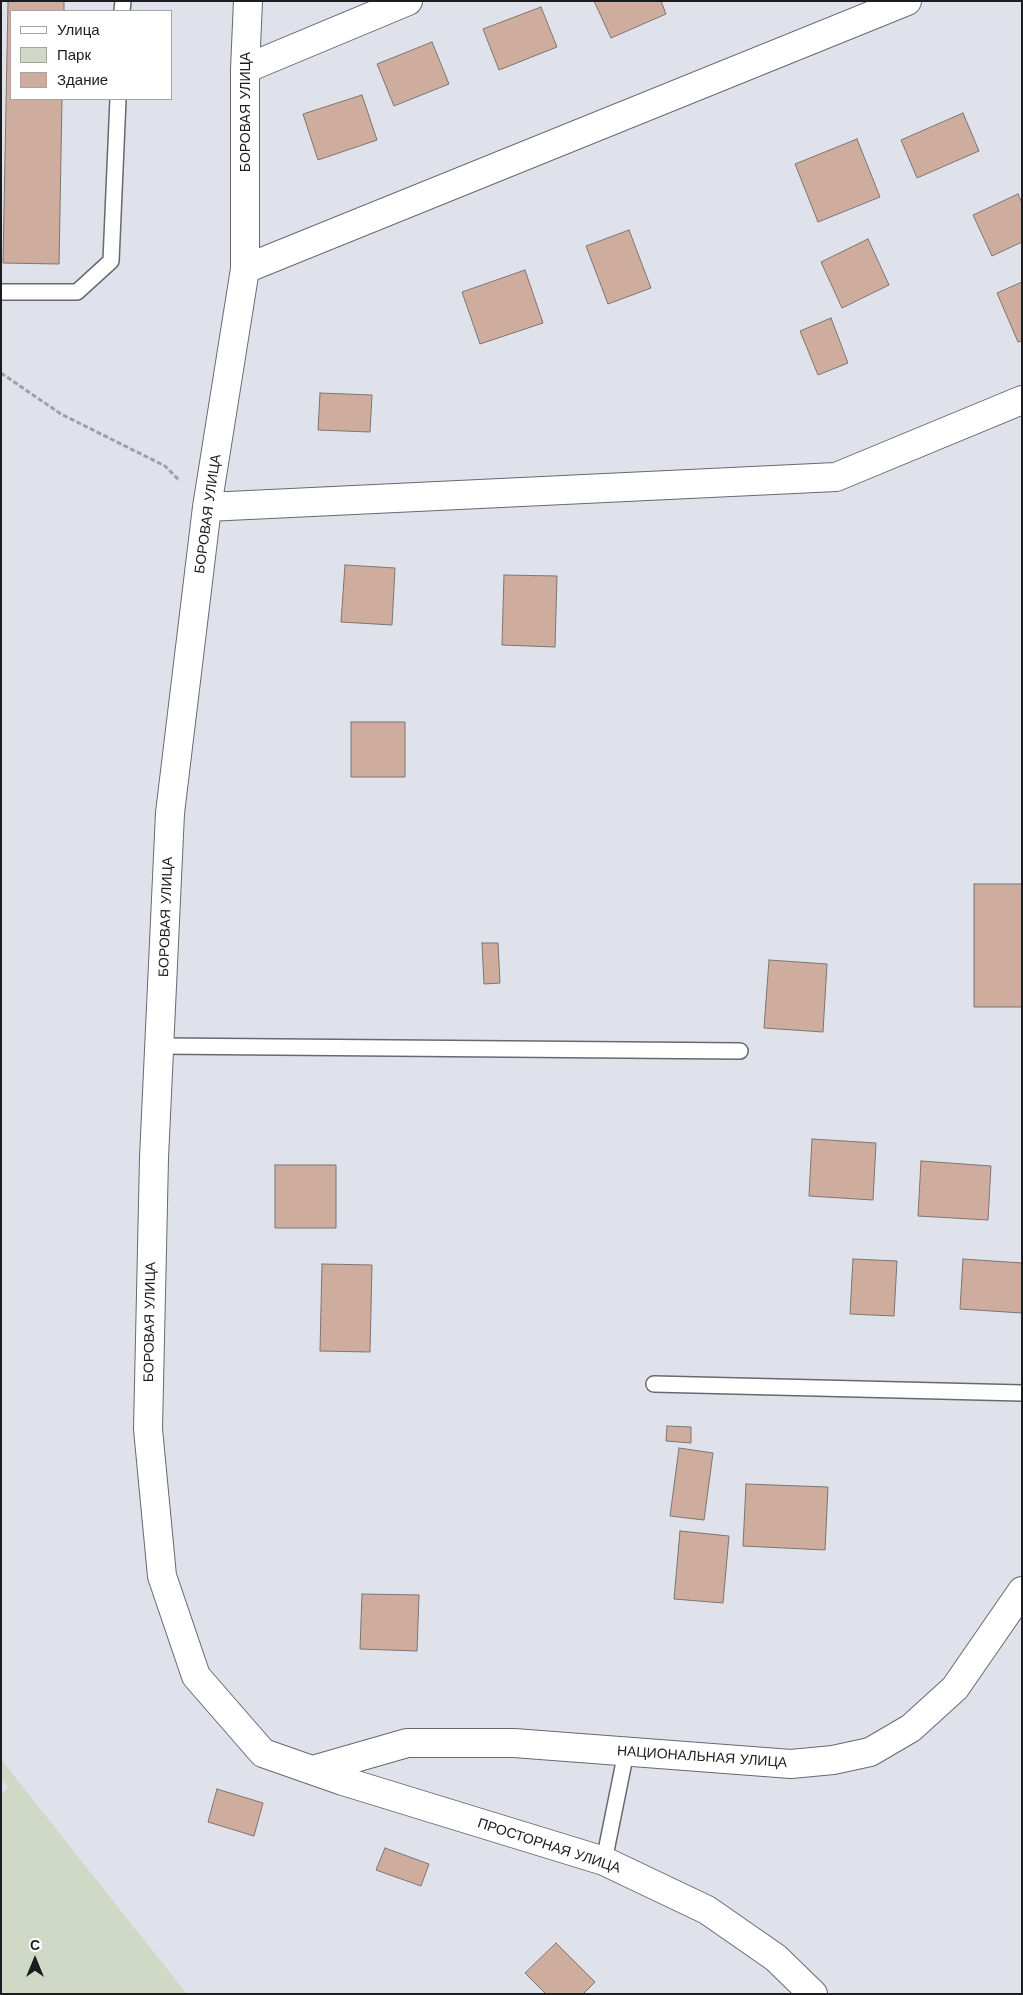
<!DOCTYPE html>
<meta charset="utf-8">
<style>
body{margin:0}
#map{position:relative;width:1023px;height:1995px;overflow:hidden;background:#dfe2eb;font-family:"Work Sans",sans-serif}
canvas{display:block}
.frame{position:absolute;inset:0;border:2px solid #1b1c1f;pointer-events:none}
.legend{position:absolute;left:10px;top:10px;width:162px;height:90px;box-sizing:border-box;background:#fff;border:1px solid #a4a4a5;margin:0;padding:6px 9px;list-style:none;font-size:15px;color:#1b1c1f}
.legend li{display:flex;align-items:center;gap:10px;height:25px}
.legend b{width:25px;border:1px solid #a4a4a5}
.north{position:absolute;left:10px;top:1935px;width:50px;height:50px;-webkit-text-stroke:4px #fff;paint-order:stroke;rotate:0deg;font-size:14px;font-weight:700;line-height:20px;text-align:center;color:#1b1c1f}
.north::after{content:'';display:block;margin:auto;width:18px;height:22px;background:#1b1c1f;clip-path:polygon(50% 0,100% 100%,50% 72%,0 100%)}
</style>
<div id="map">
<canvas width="1023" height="1995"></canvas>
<div class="frame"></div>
<ul class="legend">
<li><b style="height:6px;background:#fff"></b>Улица</li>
<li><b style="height:14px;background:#cfd9c6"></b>Парк</li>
<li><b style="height:14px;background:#cead9e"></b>Здание</li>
</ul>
<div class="north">С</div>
</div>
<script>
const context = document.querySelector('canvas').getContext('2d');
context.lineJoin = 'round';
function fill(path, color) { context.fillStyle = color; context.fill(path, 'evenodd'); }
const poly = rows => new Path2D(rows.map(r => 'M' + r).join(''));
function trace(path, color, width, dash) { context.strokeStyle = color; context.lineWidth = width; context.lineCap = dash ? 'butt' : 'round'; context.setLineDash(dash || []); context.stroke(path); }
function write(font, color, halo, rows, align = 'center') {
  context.font = font + ' "Work Sans",sans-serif'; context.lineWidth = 4; context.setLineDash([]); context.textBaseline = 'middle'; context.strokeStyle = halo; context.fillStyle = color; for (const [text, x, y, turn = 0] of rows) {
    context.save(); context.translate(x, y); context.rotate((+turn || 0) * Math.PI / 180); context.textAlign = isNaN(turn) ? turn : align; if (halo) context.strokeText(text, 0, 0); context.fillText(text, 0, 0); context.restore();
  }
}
const green = poly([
 [1,1759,22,1786,187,1994,1,1994,1,1794,8,1787,1,1779]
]);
const building = poly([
 [8,1,64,1,64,11,11,11,11,99,62,99,59,264,3,263,8,1],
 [594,1,661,1,666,14,611,38,594,1],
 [541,7,557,47,499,70,483,29,541,7],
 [432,42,449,84,394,106,377,64,432,42],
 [362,95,377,140,318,160,303,114,362,95],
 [963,113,979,151,917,178,901,140,963,113],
 [857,139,880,197,818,222,795,164,857,139],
 [1018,194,1022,203,1022,242,992,256,973,215,1018,194],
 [629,230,651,288,608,304,586,246,629,230],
 [868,239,889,285,842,308,821,262,868,239],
 [525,270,543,323,480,344,462,292,525,270],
 [1022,282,1022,341,1018,342,997,293,1022,282],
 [831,318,848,363,818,375,800,331,831,318],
 [320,393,372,395,370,432,318,430,320,393],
 [345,565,395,568,392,625,341,622,345,565],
 [504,575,557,576,555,647,502,645,504,575],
 [351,722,405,722,405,777,351,777,351,722],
 [974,884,1022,884,1022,1007,974,1007,974,884],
 [482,943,498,943,500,983,484,984,482,943],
 [769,960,827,964,823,1032,764,1028,769,960],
 [812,1139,876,1143,873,1200,809,1196,812,1139],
 [921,1161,991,1166,988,1220,918,1216,921,1161],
 [275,1165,336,1165,336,1228,275,1228,275,1165],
 [853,1259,897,1261,894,1316,850,1314,853,1259],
 [963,1259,1022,1263,1022,1313,960,1309,963,1259],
 [322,1264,372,1265,370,1352,320,1351,322,1264],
 [667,1426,691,1427,691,1443,666,1441,667,1426],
 [679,1448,713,1453,704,1520,670,1516,679,1448],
 [746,1484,828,1487,825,1550,743,1546,746,1484],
 [680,1531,729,1536,723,1603,674,1599,680,1531],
 [362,1594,419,1595,417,1651,360,1649,362,1594],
 [217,1789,263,1803,254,1836,208,1822,217,1789],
 [385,1848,429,1864,421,1886,376,1870,385,1848],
 [556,1943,595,1982,583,1994,546,1994,525,1973,556,1943]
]);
const path = poly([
 [1,373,61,414,165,466,180,481]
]);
const service = poly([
 [122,11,123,1],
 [1,292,77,292,111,261,118,99],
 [161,1046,740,1051],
 [654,1384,1022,1393],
 [604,1861,626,1752]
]);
const minor = poly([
 [248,1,245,69,245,269,207,507,170,813,154,1158,148,1429,162,1576,196,1676,263,1753,343,1781,604,1861,707,1910,776,1958,813,1994],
 [245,69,408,1],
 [245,269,907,1],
 [207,507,836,477,1022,400],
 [313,1770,407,1743,514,1743,791,1764,833,1760,870,1752,911,1728,955,1688,1022,1591]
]);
const streetNames = [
 ["БОРОВАЯ УЛИЦА",246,112,-90],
 ["БОРОВАЯ УЛИЦА",208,514,-82],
 ["БОРОВАЯ УЛИЦА",166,917,-88],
 ["БОРОВАЯ УЛИЦА",150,1322,-89],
 ["НАЦИОНАЛЬНАЯ УЛИЦА",702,1757,4],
 ["ПРОСТОРНАЯ УЛИЦА",549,1846,18]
];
fill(green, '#cfd9c6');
fill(building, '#cead9e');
trace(building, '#7d7470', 1);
trace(service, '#676971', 18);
trace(minor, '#676971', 30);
trace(path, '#9ea0a7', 3, [5, 2.5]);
trace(service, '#fff', 15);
trace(minor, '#fff', 28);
write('14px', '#1b1c1f', '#fff', streetNames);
</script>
